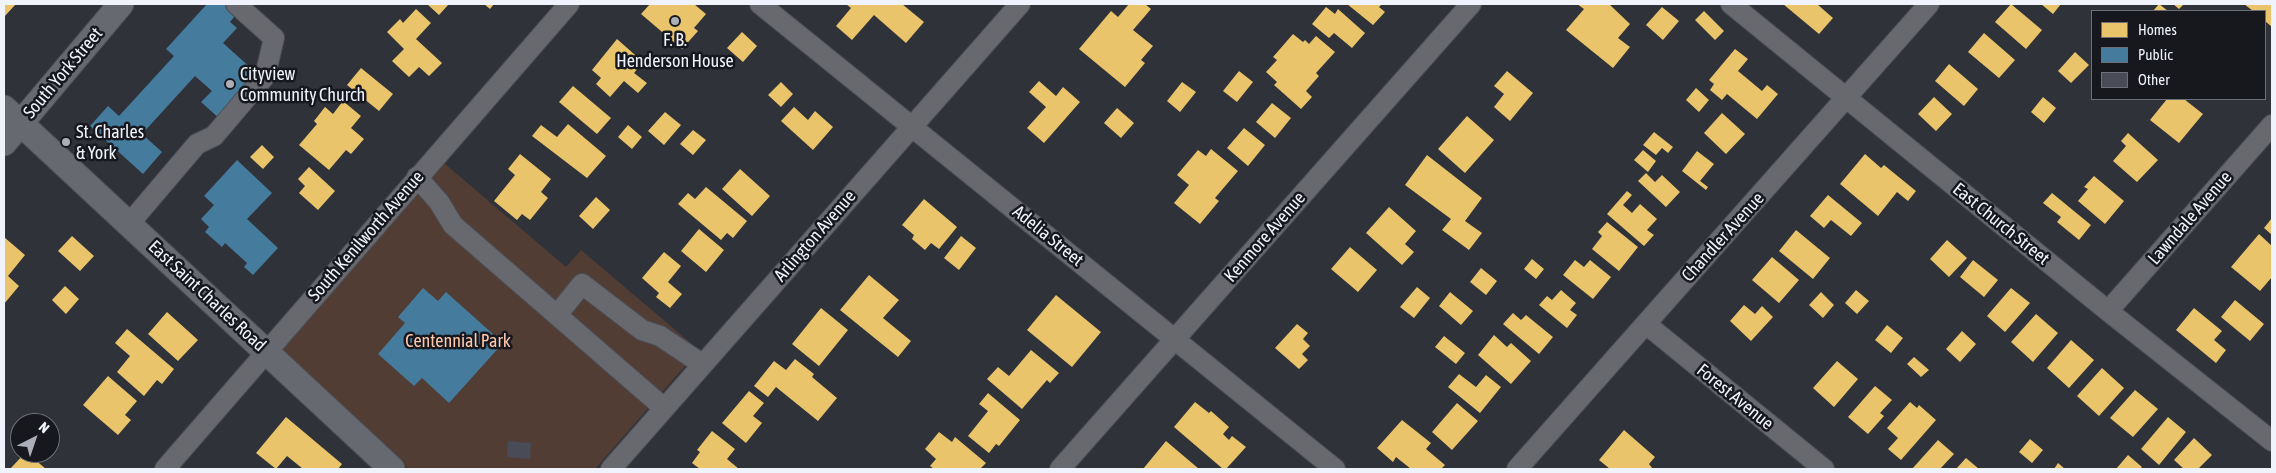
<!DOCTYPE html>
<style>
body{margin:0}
#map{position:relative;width:2276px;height:473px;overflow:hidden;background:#303239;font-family:"Asap Condensed",sans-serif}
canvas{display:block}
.frame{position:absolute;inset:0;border:5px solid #f0f3fc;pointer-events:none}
.legend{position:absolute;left:2091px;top:10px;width:175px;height:90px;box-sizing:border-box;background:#16181e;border:1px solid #6d7077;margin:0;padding:6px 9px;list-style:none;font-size:15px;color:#f0f3fc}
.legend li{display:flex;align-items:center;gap:10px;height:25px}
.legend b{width:25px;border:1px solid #6d7077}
.north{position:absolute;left:10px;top:413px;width:50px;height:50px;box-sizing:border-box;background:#16181e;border:1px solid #6d7077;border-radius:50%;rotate:41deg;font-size:14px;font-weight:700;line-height:20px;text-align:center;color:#f0f3fc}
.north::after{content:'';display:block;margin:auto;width:18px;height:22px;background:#adafb8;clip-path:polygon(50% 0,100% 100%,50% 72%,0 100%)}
</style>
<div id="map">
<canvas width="2276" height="473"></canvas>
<div class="frame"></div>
<ul class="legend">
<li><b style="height:14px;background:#e9c46a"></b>Homes</li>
<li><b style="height:14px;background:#457b9d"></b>Public</li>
<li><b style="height:14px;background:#494c56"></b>Other</li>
</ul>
<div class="north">N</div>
</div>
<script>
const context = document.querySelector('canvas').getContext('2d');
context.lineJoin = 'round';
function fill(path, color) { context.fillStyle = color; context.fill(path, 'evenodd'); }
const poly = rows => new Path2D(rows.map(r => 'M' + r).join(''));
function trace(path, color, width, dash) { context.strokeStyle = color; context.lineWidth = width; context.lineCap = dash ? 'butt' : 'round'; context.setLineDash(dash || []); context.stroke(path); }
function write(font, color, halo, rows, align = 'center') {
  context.font = font + ' "Asap Condensed",sans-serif'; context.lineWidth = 5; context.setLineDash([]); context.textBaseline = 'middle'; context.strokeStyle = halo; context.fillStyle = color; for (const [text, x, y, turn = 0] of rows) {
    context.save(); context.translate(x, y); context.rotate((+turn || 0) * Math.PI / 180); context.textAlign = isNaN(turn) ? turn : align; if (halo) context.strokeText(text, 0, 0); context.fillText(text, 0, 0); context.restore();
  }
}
const green = poly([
 [444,163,566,267,581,250,699,350,595,469,409,469,280,349]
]);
const homes = poly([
 [4,4,16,4,4,17],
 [427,4,449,4,439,15],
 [484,4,494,4,490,9],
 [650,4,694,4,706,14,694,28,698,31,682,49,641,14],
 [846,4,902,4,924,22,906,43,874,15,852,40,836,26,851,8],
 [1129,4,1145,4,1151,9,1133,30,1153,46,1141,60,1145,63,1125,87,1079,49,1111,11,1118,17],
 [1347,4,1382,4,1379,7,1385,12,1373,25],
 [1577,4,1609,4,1630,24,1618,38,1630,47,1613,68,1566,30,1584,9],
 [1783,4,1817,4,1833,18,1819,34],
 [2011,4,2042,30,2026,49,1995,22],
 [2041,4,2061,4,2053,14],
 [2159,4,2168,11,2153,11],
 [2173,4,2184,4,2179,9],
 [2244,4,2272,4,2272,27,2265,21,2265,11,2253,11],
 [1326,7,1335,14,1338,9,1365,33,1352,48,1334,33,1329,38,1312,24],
 [1662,7,1679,21,1663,40,1646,25],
 [416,9,431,23,416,39,442,63,429,76,419,67,409,77,392,61,404,49,387,32,400,19,403,23],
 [1704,11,1724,31,1715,40,1695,20],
 [742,32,757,46,743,62,727,48],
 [1984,33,2015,60,1999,78,1968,52],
 [1293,34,1303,42,1305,40,1309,44,1316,36,1335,52,1316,73,1319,76,1306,91,1312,97,1301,109,1274,85,1277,82,1266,72,1277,60,1273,57],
 [617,39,643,62,634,73,647,83,638,93,624,81,610,97,596,84,601,78,592,70],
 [1735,49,1748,59,1738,71,1762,91,1767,85,1778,94,1757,119,1727,94,1722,100,1710,90,1714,84,1709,80],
 [2075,52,2089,65,2071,83,2058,71],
 [1949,64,1978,89,1964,106,1935,81],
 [361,68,393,94,379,111,347,85],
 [1239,71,1253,82,1237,102,1223,91],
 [1507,71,1533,93,1510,121,1494,107,1504,94,1494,86],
 [1039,81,1056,96,1063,87,1080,102,1044,143,1027,128,1046,107,1029,92],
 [781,82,793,94,781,107,768,95],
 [1182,82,1196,92,1180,112,1167,101],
 [573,86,611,118,597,134,559,102],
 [1696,88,1709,100,1699,112,1686,100],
 [1934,97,1952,114,1936,131,1918,114],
 [2043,97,2056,108,2044,123,2031,112],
 [2167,99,2184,99,2203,114,2179,143,2150,120],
 [343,101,361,116,351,128,364,139,351,154,346,150,329,170,299,145,317,124,314,121,325,107,333,114],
 [1272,103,1291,118,1275,138,1256,122],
 [794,107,808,120,815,111,833,127,813,150,781,121],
 [1117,108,1134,123,1121,138,1104,123],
 [665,112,681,125,664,145,648,131],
 [1722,113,1745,134,1726,154,1704,133],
 [1467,116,1494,140,1465,173,1438,149],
 [568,124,606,156,587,178,532,136,541,125,557,137],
 [628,125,642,137,632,149,618,137],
 [1244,128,1265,145,1248,166,1227,148],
 [693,130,706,140,693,155,680,144],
 [1654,132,1673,147,1668,153,1662,148,1656,155,1643,145],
 [2128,133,2158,160,2137,182,2113,161,2126,146,2121,141],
 [262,145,274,157,263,169,250,157],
 [1211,149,1238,171,1215,198,1219,201,1200,224,1174,203,1189,185,1177,175,1198,150,1206,156],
 [1643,150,1656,161,1648,172,1634,160],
 [1697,151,1714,164,1700,181,1708,187,1706,190,1682,171],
 [520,154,551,179,541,192,548,198,530,220,522,214,517,220,494,201,515,175,508,169],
 [1865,154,1881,168,1884,165,1916,191,1908,201,1897,192,1878,216,1840,184],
 [1427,155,1482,198,1465,221,1482,233,1469,250,1442,230,1451,219,1405,185],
 [309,167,335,191,318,210,299,193,305,186,298,179],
 [740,169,770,196,752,216,722,189],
 [1646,173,1655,182,1662,175,1680,192,1666,207,1638,181],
 [2094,176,2124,201,2105,224,2078,201,2088,189,2084,187],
 [706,187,747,221,733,238,727,233,721,240,678,204,688,193,695,199],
 [1627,191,1632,195,1623,205,1632,213,1640,204,1657,219,1647,230,1654,235,1644,246,1607,214],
 [2052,193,2091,225,2079,240,2057,222,2061,217,2043,203],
 [1828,195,1862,223,1851,236,1831,220,1824,228,1810,216],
 [596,197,610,210,593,229,579,216],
 [924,199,957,227,939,249,931,243,925,250,912,239,914,235,902,225],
 [1389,207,1416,231,1405,244,1414,252,1402,265,1366,233],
 [2272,218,2272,235,2264,228],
 [1607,222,1638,247,1619,271,1592,249,1602,236,1598,232],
 [699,229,724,250,706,272,681,251],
 [1796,230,1830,258,1813,279,1779,251],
 [2259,234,2272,246,2272,277,2260,291,2231,267],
 [72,236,94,256,80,271,58,251],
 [961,236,976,248,959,270,944,258],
 [4,237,25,255,8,276,19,286,4,304],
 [1947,240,1967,258,1949,277,1930,259],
 [1350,247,1377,270,1358,292,1331,269],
 [664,252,681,266,668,282,682,294,670,308,656,297,659,293,642,278],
 [1772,257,1799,280,1779,303,1752,280],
 [1532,259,1544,269,1536,279,1524,269],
 [1575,260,1584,267,1590,260,1611,277,1593,299,1563,275],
 [1973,260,1998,280,1984,297,1960,277],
 [1481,268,1497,281,1486,295,1470,282],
 [869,275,899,300,883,318,911,341,898,357,840,310],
 [65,286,79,299,66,314,52,300],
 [1417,287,1430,298,1414,318,1400,307],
 [2011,288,2030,303,2005,332,1987,316],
 [1561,290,1576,303,1570,310,1577,315,1567,328,1539,305,1547,296,1552,300],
 [1856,290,1869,301,1857,314,1845,303],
 [1450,292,1473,311,1461,325,1439,306],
 [1821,292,1834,305,1823,318,1809,305],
 [1056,295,1101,332,1072,367,1027,330],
 [2235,300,2264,324,2250,341,2221,317],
 [1744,305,1755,314,1762,306,1773,317,1751,341,1730,321],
 [821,308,848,330,819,366,792,344],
 [2194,308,2222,331,2214,340,2226,350,2216,363,2176,330],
 [167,312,198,340,178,361,148,334],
 [1513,313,1521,320,1526,315,1553,337,1539,354,1503,324],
 [2036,314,2058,333,2033,362,2011,342],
 [1297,324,1308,333,1303,339,1310,346,1302,354,1308,360,1299,369,1275,348],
 [1887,325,1903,338,1891,353,1875,340],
 [127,329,174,369,162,384,157,380,144,396,117,372,130,356,115,343],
 [1962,331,1976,344,1960,362,1946,349],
 [1494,335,1507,347,1511,343,1531,361,1511,384,1478,355],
 [1444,336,1465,353,1456,364,1435,347],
 [2071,340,2094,360,2069,388,2047,368],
 [1031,350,1059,373,1050,383,1047,380,1022,409,987,379,998,367,1009,376],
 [1914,357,1929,370,1921,377,1907,364],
 [795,359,814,374,812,377,837,398,818,421,776,387,768,397,754,386,774,361,786,370],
 [1837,361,1858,379,1834,407,1813,388],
 [2102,368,2124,388,2099,416,2077,396],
 [1459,374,1476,387,1486,375,1501,387,1480,413,1448,387],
 [108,376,137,401,125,415,131,420,118,435,83,405],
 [1875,386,1892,400,1880,413,1884,416,1868,434,1848,417],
 [2135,390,2158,409,2133,437,2110,418],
 [749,391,764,403,753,416,762,423,746,443,722,423],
 [988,393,1020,420,999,446,996,444,989,453,968,436,988,411,979,404],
 [1195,402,1209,413,1211,411,1229,427,1223,434,1229,440,1232,436,1246,447,1226,469,1223,469,1174,427],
 [1910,402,1917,408,1919,405,1936,420,1901,460,1888,449,1898,438,1887,428],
 [1457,403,1478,421,1452,450,1432,432],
 [286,417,342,464,338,469,303,469,287,456,276,469,256,453],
 [2168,417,2186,432,2159,465,2141,449],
 [1402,420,1431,443,1426,449,1445,465,1441,469,1411,469,1396,457,1393,462,1377,448],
 [1624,430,1655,457,1649,464,1653,469,1610,469,1599,460],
 [712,431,735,449,727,459,739,469,700,469,692,463,700,452,697,450],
 [939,432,952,442,955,437,986,463,980,469,934,469,930,466,936,459,925,449],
 [2194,438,2212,455,2198,469,2184,469,2174,460],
 [2030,439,2043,450,2032,463,2019,452],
 [1938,440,1954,454,1940,469,1912,469],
 [1166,441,1199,469,1143,469],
 [25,453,27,453,46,469,10,469],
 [2128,455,2142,467,2140,469,2116,469],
 [1966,458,1979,469,1956,469],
 [2058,463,2065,469,2054,469]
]);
const public = poly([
 [207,4,229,4,238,12,230,22,237,28,223,43,262,78,221,120,201,102,212,91,195,76,142,134,162,152,143,174,90,126,108,106,119,116,174,56,166,49],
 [237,160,272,193,247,219,278,248,253,275,244,267,247,263,225,243,222,247,205,232,209,227,201,219,214,205,204,196],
 [423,288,438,301,446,292,503,343,449,403,422,378,414,386,378,354,405,323,398,317]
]);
const building = poly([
 [508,441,531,443,530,459,507,457]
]);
const minor = poly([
 [760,4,1335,469],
 [1731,4,2108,311,2272,441],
 [417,177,439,202,453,225,664,408],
 [129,224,197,144,214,136,265,76,274,38,236,4],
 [2108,311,2272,125],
 [557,315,582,284,642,330,660,336,702,364],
 [1646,324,1824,469],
 [165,469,569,4],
 [611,469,1020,4],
 [1060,469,1471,4],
 [1517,469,1929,4]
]);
const major = poly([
 [4,108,392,469],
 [4,143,121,4]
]);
const markers = [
 [675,21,5,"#adafb8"],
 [230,84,5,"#adafb8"],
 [66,142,5,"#adafb8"]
];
const poiNames = [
 ["F. B.",675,40,"center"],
 ["Henderson House",675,61,"center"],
 ["Cityview",240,74],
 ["Community Church",240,95],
 ["St. Charles",76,132],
 ["& York",76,153]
];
const streetNames = [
 ["South York Street",63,73,-50],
 ["Lawndale Avenue",2190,218,-49],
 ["East Church Street",2001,224,39],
 ["South Kenilworth Avenue",366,236,-49],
 ["Arlington Avenue",815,236,-49],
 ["Adelia Street",1048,236,39],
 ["Kenmore Avenue",1265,237,-49],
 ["Chandler Avenue",1723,237,-48],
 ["East Saint Charles Road",207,296,43],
 ["Forest Avenue",1735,397,39]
];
const parkNames = [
 ["Centennial Park",458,341]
];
fill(green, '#513d34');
fill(homes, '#e9c46a');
fill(public, '#457b9d');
fill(building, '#494c56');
trace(minor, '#4c4e55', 22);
trace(major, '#4c4e55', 27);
trace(minor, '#67696f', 20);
trace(major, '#666970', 25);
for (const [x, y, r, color] of markers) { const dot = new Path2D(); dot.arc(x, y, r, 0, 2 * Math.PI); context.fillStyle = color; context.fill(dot); trace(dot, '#16181e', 2); }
write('18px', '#f0f3fc', '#16181e', poiNames, 'left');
write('18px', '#f0f3fc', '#16181e', streetNames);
write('18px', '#ffc8ad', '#16181e', parkNames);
</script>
